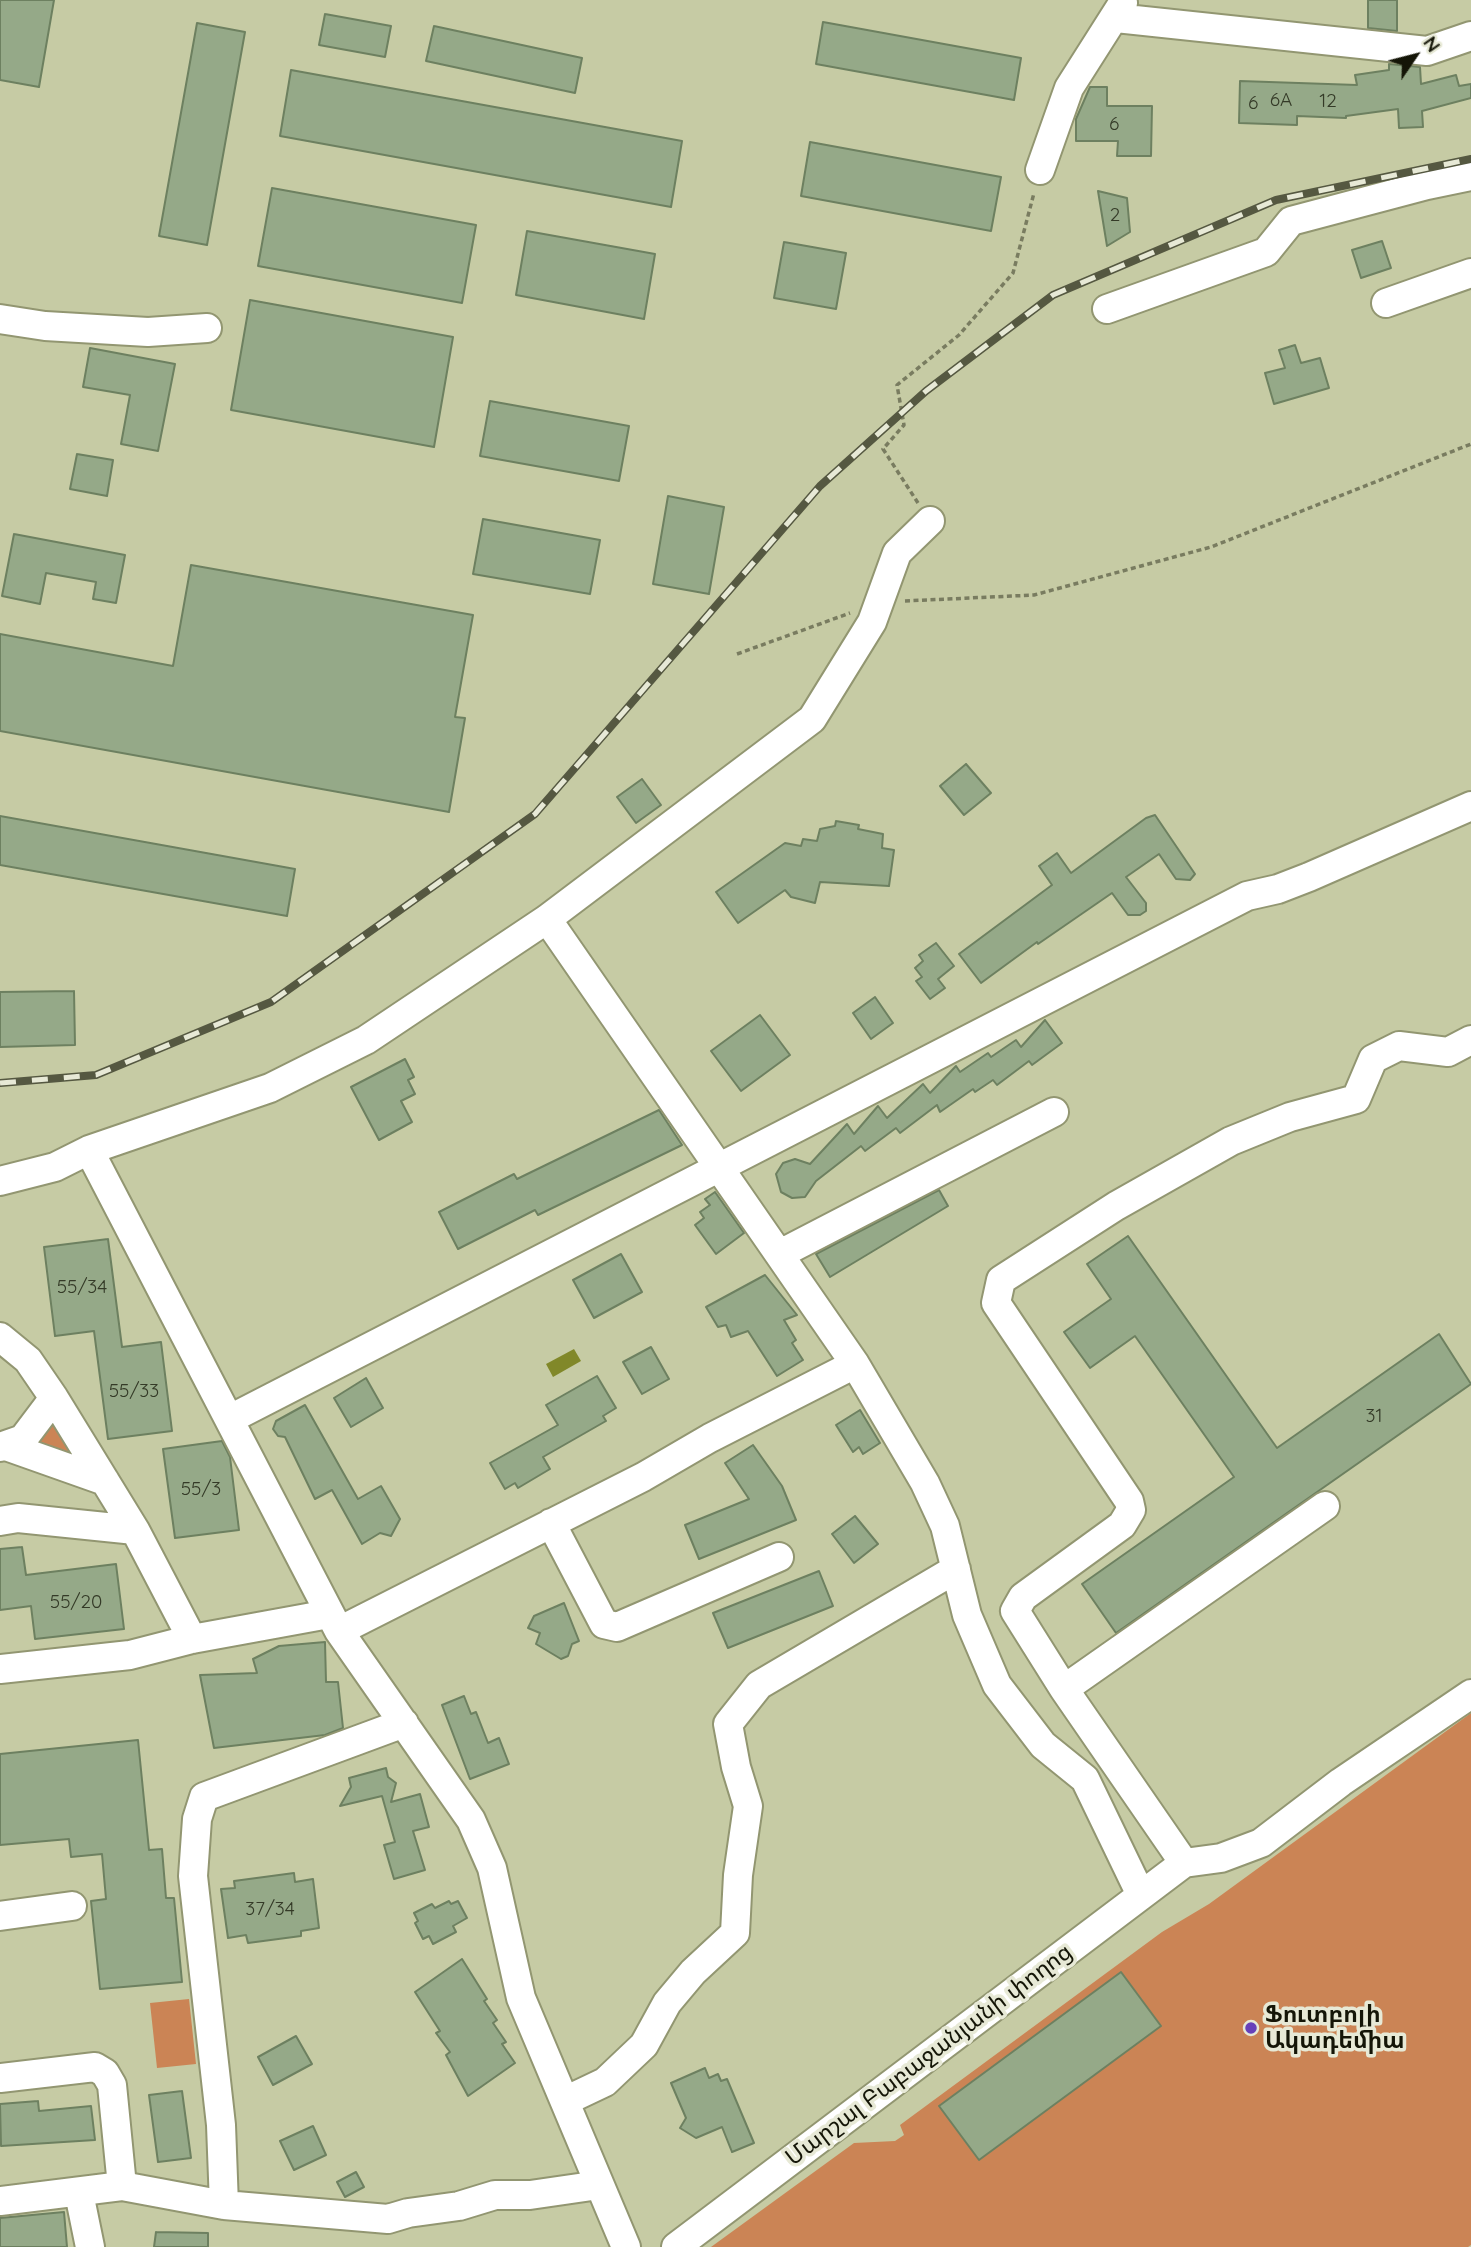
<!DOCTYPE html>
<meta charset="utf-8">
<style>
body{margin:0}
#map{position:relative;width:1471px;height:2247px;overflow:hidden;background:#c6cba4;font-family:Quicksand,sans-serif}
canvas{display:block}
.north{position:absolute;left:1380px;top:21px;width:70px;height:70px;-webkit-text-stroke:5px #e7e9d6;paint-order:stroke;rotate:55deg;font-size:19px;font-weight:700;line-height:28px;text-align:center;color:#141507}
.north::after{content:'';display:block;margin:auto;width:24px;height:32px;background:#141507;clip-path:polygon(50% 0,100% 100%,50% 72%,0 100%)}
</style>
<div id="map">
<canvas width="1471" height="2247"></canvas>
<div class="north">N</div>
</div>
<script>
const context = document.querySelector('canvas').getContext('2d');
context.lineJoin = 'round';
function fill(path, color) { context.fillStyle = color; context.fill(path, 'evenodd'); }
const poly = rows => new Path2D(rows.map(r => 'M' + r).join(''));
function trace(path, color, width, dash) { context.strokeStyle = color; context.lineWidth = width; context.lineCap = dash ? 'butt' : 'round'; context.setLineDash(dash || []); context.stroke(path); }
function write(font, color, halo, rows, align = 'center') {
  context.font = font + ' Quicksand,"Noto Sans Armenian",sans-serif'; context.lineWidth = 7; context.setLineDash([]); context.textBaseline = 'middle'; context.strokeStyle = halo; context.fillStyle = color; for (const [text, x, y, turn = 0] of rows) {
    context.save(); context.translate(x, y); context.rotate((+turn || 0) * Math.PI / 180); context.textAlign = isNaN(turn) ? turn : align; if (halo) context.strokeText(text, 0, 0); context.fillText(text, 0, 0); context.restore();
  }
}
const green = poly([
 [50,1415,78,1461,25,1443],
 [1471,1713,1471,2245,1468,2247,711,2247,854,2143,895,2141,904,2135,900,2125,1162,1932,1209,1904],
 [189,1999,196,2064,157,2068,150,2003]
]);
const water = poly([
 [574,1349,581,1361,553,1377,546,1364]
]);
const building = poly([
 [0,0,54,0,39,87,0,80,0,0],
 [1368,0,1397,0,1397,31,1368,28,1368,0],
 [325,14,391,26,385,57,319,45,325,14],
 [823,22,1021,58,1014,100,816,64,823,22],
 [197,23,245,32,207,245,159,236,197,23],
 [434,26,582,58,575,93,426,61,434,26],
 [1389,64,1420,67,1421,84,1456,75,1459,86,1471,84,1471,98,1422,111,1423,127,1399,128,1398,109,1346,116,1346,118,1297,116,1297,125,1239,123,1240,81,1357,85,1355,75,1389,70,1389,64],
 [291,70,682,141,671,207,280,136,291,70],
 [1090,87,1107,87,1107,106,1152,106,1151,156,1117,156,1118,141,1076,141,1076,119,1090,87],
 [810,142,1001,177,991,231,801,196,810,142],
 [272,188,476,225,462,303,258,266,272,188],
 [1098,191,1127,198,1130,232,1107,246,1098,191],
 [527,231,655,254,644,319,516,295,527,231],
 [1382,241,1391,268,1361,278,1352,250,1382,241],
 [784,242,846,253,836,309,774,298,784,242],
 [250,300,453,337,434,447,231,410,250,300],
 [1295,345,1301,363,1320,358,1329,388,1274,404,1265,373,1285,368,1279,350,1295,345],
 [90,348,175,364,158,451,121,444,130,395,83,387,90,348],
 [490,401,629,426,619,481,480,456,490,401],
 [77,454,113,460,107,496,70,489,77,454],
 [668,496,724,507,709,594,653,584,668,496],
 [483,519,600,540,590,594,473,574,483,519],
 [14,534,125,555,116,603,93,599,96,582,46,573,40,604,2,596,14,534],
 [191,565,473,615,455,717,465,718,449,812,0,731,0,634,173,666,191,565],
 [966,764,991,793,964,815,940,786,966,764],
 [642,779,661,805,636,823,617,797,642,779],
 [1155,815,1195,874,1190,880,1176,879,1159,854,1126,877,1146,903,1146,911,1140,915,1128,915,1112,893,1038,944,1037,942,981,983,959,954,1052,885,1039,866,1057,853,1071,873,1146,818,1155,815],
 [0,816,295,869,287,916,0,865,0,816],
 [836,821,859,825,858,829,883,834,882,848,894,850,889,886,820,882,815,903,791,897,785,890,738,923,716,892,785,843,801,846,803,839,817,841,820,829,835,826,836,821],
 [936,943,954,966,938,979,945,988,930,999,916,981,922,977,915,968,923,961,919,955,936,943],
 [74,991,75,1045,0,1047,0,992,74,991],
 [875,997,893,1023,871,1039,853,1013,875,997],
 [760,1015,790,1055,741,1091,711,1051,760,1015],
 [1045,1020,1062,1043,1032,1065,1029,1061,997,1085,993,1080,975,1092,973,1089,940,1112,937,1105,900,1133,896,1128,865,1151,861,1146,816,1181,805,1197,792,1198,781,1192,776,1174,783,1163,795,1159,810,1164,847,1124,854,1134,878,1106,887,1118,923,1084,930,1093,956,1066,960,1072,988,1053,991,1057,1016,1040,1021,1047,1045,1020],
 [405,1059,414,1077,408,1080,415,1094,401,1101,412,1122,379,1140,351,1087,405,1059],
 [659,1110,682,1145,538,1215,535,1210,458,1249,439,1212,514,1174,517,1179,659,1110],
 [939,1190,948,1206,830,1277,816,1254,939,1190],
 [715,1192,744,1233,716,1254,695,1225,704,1218,700,1212,710,1205,705,1199,715,1192],
 [1128,1236,1277,1448,1439,1334,1471,1384,1116,1633,1082,1584,1234,1477,1135,1336,1090,1368,1064,1332,1111,1299,1087,1264,1128,1236],
 [108,1239,122,1347,161,1342,172,1431,108,1439,94,1331,55,1336,44,1247,108,1239],
 [621,1254,642,1292,594,1318,573,1280,621,1254],
 [765,1275,797,1315,784,1320,796,1340,792,1343,803,1360,777,1376,748,1331,731,1337,726,1325,718,1327,706,1307,765,1275],
 [651,1347,669,1379,642,1394,623,1362,651,1347],
 [597,1376,616,1408,603,1416,606,1421,543,1457,550,1469,518,1488,515,1483,505,1489,490,1463,558,1425,546,1405,597,1376],
 [366,1378,383,1408,351,1427,334,1398,366,1378],
 [305,1405,358,1499,381,1486,400,1519,391,1536,380,1533,362,1544,332,1490,315,1499,285,1437,278,1436,273,1429,276,1421,305,1405],
 [860,1410,880,1443,863,1454,859,1447,853,1452,836,1425,860,1410],
 [222,1441,230,1457,239,1530,175,1538,163,1449,222,1441],
 [753,1445,782,1486,796,1520,699,1559,685,1525,749,1499,725,1463,753,1445],
 [855,1516,878,1544,854,1563,832,1534,855,1516],
 [22,1547,26,1575,116,1564,124,1629,35,1639,31,1606,0,1610,0,1549,22,1547],
 [819,1571,833,1606,728,1648,713,1613,819,1571],
 [564,1603,579,1641,572,1644,568,1656,561,1659,536,1644,540,1633,528,1628,534,1616,564,1603],
 [325,1642,326,1682,338,1682,343,1728,325,1735,214,1748,200,1675,257,1673,253,1659,279,1646,325,1642],
 [464,1696,471,1714,476,1712,488,1743,499,1738,509,1764,470,1779,442,1705,464,1696],
 [138,1740,149,1850,162,1849,166,1898,174,1898,182,1982,100,1989,91,1901,106,1899,102,1854,71,1857,69,1839,0,1845,0,1754,138,1740],
 [386,1768,388,1777,396,1783,391,1802,420,1794,429,1827,413,1831,425,1870,394,1879,384,1845,395,1842,382,1796,340,1806,351,1787,349,1778,386,1768],
 [294,1873,295,1882,313,1879,319,1928,301,1931,301,1936,248,1943,246,1935,228,1938,221,1889,235,1888,234,1881,294,1873],
 [449,1901,451,1904,458,1901,467,1918,453,1926,456,1932,433,1944,429,1936,423,1939,415,1923,418,1921,414,1913,432,1904,435,1908,449,1901],
 [462,1959,487,1999,484,2001,497,2020,493,2023,506,2042,502,2044,515,2063,468,2096,446,2055,450,2052,436,2033,440,2031,415,1992,462,1959],
 [1121,1972,1161,2026,979,2160,939,2106,1121,1972],
 [296,2036,312,2064,273,2085,258,2057,296,2036],
 [705,2068,709,2078,718,2074,721,2081,727,2079,754,2143,732,2152,722,2127,696,2138,680,2128,686,2118,671,2083,705,2068],
 [182,2091,191,2158,158,2162,149,2095,182,2091],
 [38,2101,39,2111,91,2106,95,2140,1,2146,0,2104,38,2101],
 [313,2126,326,2155,294,2170,280,2141,313,2126],
 [356,2172,364,2187,345,2197,337,2182,356,2172],
 [64,2212,67,2247,0,2247,0,2218,64,2212],
 [156,2232,208,2233,208,2247,154,2247,156,2232]
]);
const path = poly([
 [918,503,883,449,904,425,897,385,959,335,1013,273,1034,193],
 [905,601,1034,595,1211,547,1471,444],
 [737,654,850,613]
]);
const minor = poly([
 [1116,18,1427,51,1471,36],
 [1040,170,1069,88,1123,3],
 [1386,303,1471,273],
 [1107,309,1266,252,1291,221,1427,185,1471,176],
 [0,319,45,326,148,332,207,328],
 [547,919,855,1364,925,1483,945,1526,967,1615,997,1685,1043,1745,1085,1779,1141,1895],
 [89,1150,339,1631,471,1820,492,1868,521,1998,626,2247],
 [0,1181,55,1167,89,1150,270,1088,366,1040,547,919,812,719,872,622,897,553,930,521],
 [780,1254,1054,1112],
 [0,1337,28,1360,54,1398],
 [230,1419,1247,896,1278,889,1309,877,1471,806],
 [6,1446,105,1481],
 [0,1447,23,1439,54,1398,135,1530],
 [0,1521,18,1518,135,1530,192,1639],
 [551,1523,604,1624,617,1627,779,1557],
 [339,1631,643,1477,710,1438,855,1364],
 [0,1669,130,1655,192,1639,329,1614],
 [1064,1689,1015,1611,1023,1597,1122,1525,1131,1510,1129,1501,996,1303,1001,1280,1116,1206,1231,1141,1290,1117,1356,1099,1373,1059,1399,1046,1448,1052,1471,1040],
 [1184,1863,1064,1689,1325,1506],
 [0,1916,72,1906],
 [0,2078,95,2067,105,2073,112,2085,122,2186,224,2205,388,2219,408,2213,459,2206,495,2195,530,2195,599,2185],
 [565,2101,605,2082,644,2045,667,2003,693,1972,735,1933,738,1875,748,1806,736,1767,728,1724,759,1685,956,1569],
 [79,2193,90,2247],
 [0,2201,122,2186],
 [224,2205,221,2125,193,1876,197,1819,204,1797,404,1723],
 [676,2247,1184,1863,1221,1858,1261,1843,1341,1782,1471,1694]
]);
const rail = poly([
 [0,1083,96,1075,271,1002,535,814,820,486,926,391,1053,295,1276,200,1471,159]
]);
const markers = [
 [1251,2028,7,"#6741b9"]
];
const numberNames = [
 ["6A",1281,100],
 ["12",1328,101],
 ["6",1253,103],
 ["6",1114,124],
 ["2",1115,215],
 ["55/34",82,1287],
 ["55/33",134,1391],
 ["31",1374,1416],
 ["55/3",201,1489],
 ["55/20",76,1602],
 ["37/34",270,1909]
];
const poiNames = [
 ["Ֆուտբոլի",1265,2015],
 ["Ակադեմիա",1265,2041]
];
const streetNames = [
 ["Մարշալ Բաբաջանյանի փողոց",929,2055,-37]
];
fill(green, '#cb8455');
fill(water, '#818829');
fill(building, '#95a988');
trace(building, '#6d8060', 2);
trace(minor, '#929671', 32);
trace(path, '#797c60', 3.5, [5, 3.5]);
trace(minor, '#fff', 28);
trace(rail, '#555841', 8);
trace(rail, '#e7e9d6', 5, [16]);
for (const [x, y, r, color] of markers) { const dot = new Path2D(); dot.arc(x, y, r, 0, 2 * Math.PI); context.fillStyle = color; context.fill(dot); trace(dot, '#e7e9d6', 2.5); }
write('19px', '#343a27', null, numberNames);
write('bold 23px', '#141507', '#e7e9d6', poiNames, 'left');
write('23px', '#141507', '#e7e9d6', streetNames);
</script>
